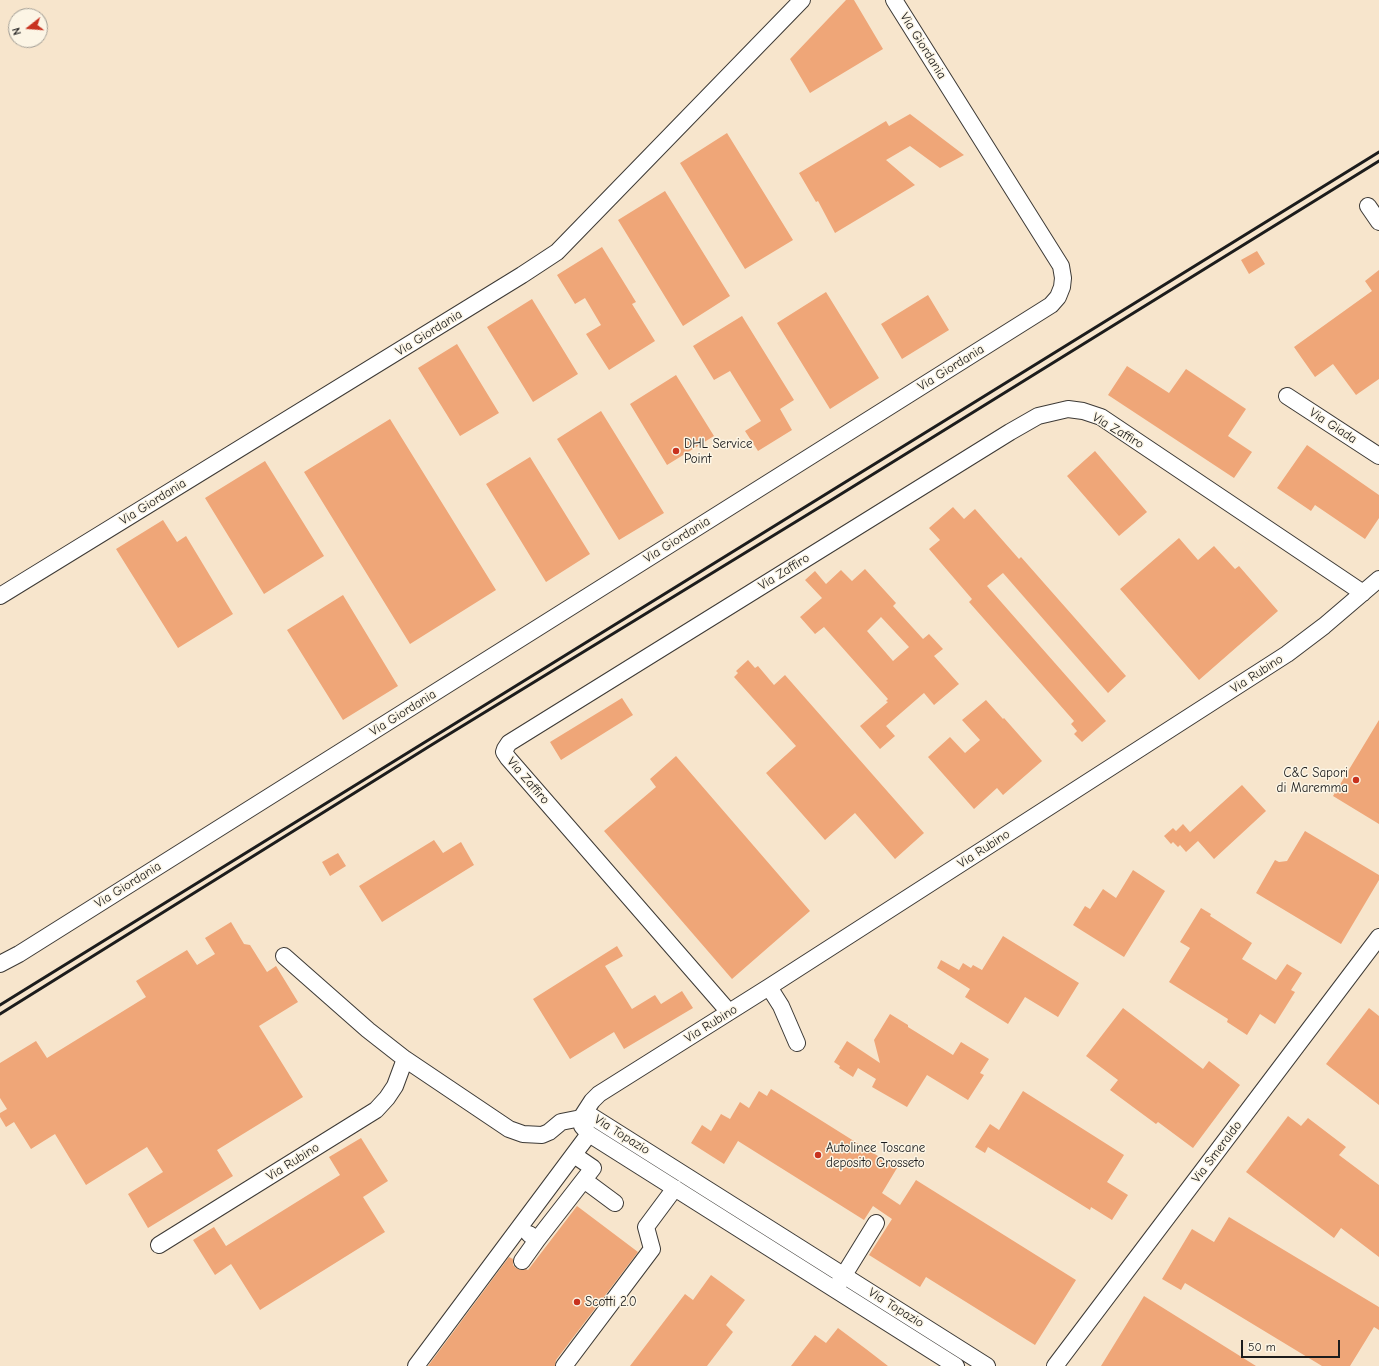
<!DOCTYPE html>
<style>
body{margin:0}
#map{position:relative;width:1379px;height:1366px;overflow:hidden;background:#f7e5cc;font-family:"Comic Neue",sans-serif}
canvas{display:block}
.north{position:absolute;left:8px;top:8px;width:40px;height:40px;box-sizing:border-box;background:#fcf5e5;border:1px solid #a29e95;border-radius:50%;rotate:253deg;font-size:11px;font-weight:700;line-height:16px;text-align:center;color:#1c1c1c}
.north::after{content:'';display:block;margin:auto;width:14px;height:18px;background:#c8321e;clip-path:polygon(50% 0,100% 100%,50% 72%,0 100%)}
.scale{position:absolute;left:1241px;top:1340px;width:99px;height:18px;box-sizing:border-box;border:2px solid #1c1c1c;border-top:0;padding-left:5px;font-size:12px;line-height:14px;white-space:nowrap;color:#1c1c1c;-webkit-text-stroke:3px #fcf5e5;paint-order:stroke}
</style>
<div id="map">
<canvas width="1379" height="1366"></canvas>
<div class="north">N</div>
<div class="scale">50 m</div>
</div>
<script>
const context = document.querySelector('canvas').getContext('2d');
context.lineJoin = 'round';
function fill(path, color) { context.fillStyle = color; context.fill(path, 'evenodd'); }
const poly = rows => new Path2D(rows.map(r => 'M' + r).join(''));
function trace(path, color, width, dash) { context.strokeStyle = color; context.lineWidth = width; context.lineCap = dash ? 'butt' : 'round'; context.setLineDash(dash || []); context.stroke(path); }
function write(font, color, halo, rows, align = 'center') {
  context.font = font + ' "Comic Neue",sans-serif'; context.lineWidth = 3; context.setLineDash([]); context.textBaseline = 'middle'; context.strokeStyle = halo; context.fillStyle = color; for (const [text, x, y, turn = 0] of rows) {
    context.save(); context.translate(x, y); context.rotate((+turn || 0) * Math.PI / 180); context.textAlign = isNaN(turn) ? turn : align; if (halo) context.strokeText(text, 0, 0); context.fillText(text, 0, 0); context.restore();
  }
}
const building = poly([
 [846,0,854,0,883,49,810,93,790,59],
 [910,114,964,155,940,168,910,146,886,160,915,185,835,233,818,201,816,202,799,173,886,121,889,126],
 [727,133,793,240,745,269,680,163],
 [665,191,730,296,683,326,618,220],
 [602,247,636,302,632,304,655,341,609,370,586,334,601,325,585,298,575,304,557,275],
 [1257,251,1265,264,1249,274,1241,260],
 [1379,270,1379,379,1356,395,1333,364,1315,377,1294,347,1372,291,1365,281],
 [826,292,879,378,830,409,777,323],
 [928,295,949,330,902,359,881,324],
 [532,299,578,374,533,402,487,327],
 [742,316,794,400,780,409,792,430,758,451,745,431,761,421,730,371,714,380,693,346],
 [457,344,499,413,460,436,418,368],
 [1127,366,1169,393,1186,369,1246,409,1228,436,1252,452,1234,478,1108,395],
 [676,375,714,436,667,465,630,404],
 [601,411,664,513,619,540,557,439],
 [390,419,496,590,410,644,304,472],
 [1307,445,1379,495,1379,518,1365,539,1315,505,1311,511,1277,488],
 [1095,451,1147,512,1119,536,1067,476],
 [530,457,590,554,546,582,486,484],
 [265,461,324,556,264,594,205,498],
 [953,507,964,519,975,509,1019,559,1021,557,1126,676,1108,693,1003,573,987,586,1106,721,1082,742,1074,734,1077,731,1071,724,1074,721,969,602,972,599,929,549,940,540,929,528],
 [163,520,177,542,186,536,233,614,178,648,116,549],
 [1179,538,1198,560,1214,546,1235,569,1239,566,1278,611,1199,680,1120,589],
 [865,569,896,603,893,606,923,639,929,634,943,649,934,656,959,684,934,705,924,693,886,726,895,736,880,749,860,726,888,702,886,701,888,699,824,627,815,634,800,617,822,598,805,580,815,571,826,584,841,570,852,581],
 [881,617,909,647,893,661,867,631],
 [343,595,398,686,343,720,287,630],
 [748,660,755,668,758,666,774,685,785,675,924,833,895,859,855,813,825,840,766,773,796,746,734,677,738,673,736,671],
 [622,698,633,715,561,760,550,742],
 [986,700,1003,719,1004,718,1042,761,1003,795,997,788,974,809,928,757,950,737,965,753,980,740,962,720],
 [1379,720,1379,824,1333,796],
 [676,756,810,911,732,979,604,831,656,787,650,779],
 [1242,785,1266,811,1214,859,1198,841,1186,852,1180,845,1178,847,1173,842,1171,844,1164,836,1173,828,1176,831,1183,824,1190,832],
 [1305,831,1379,875,1379,880,1341,944,1256,893,1275,860,1279,862,1287,861],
 [434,840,443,853,461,842,474,865,382,922,359,886],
 [338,853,346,866,330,876,322,862],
 [1133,870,1165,891,1124,957,1073,925,1085,906,1090,909,1103,889,1116,898],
 [1201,908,1211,914,1210,916,1252,943,1242,959,1276,980,1287,964,1302,973,1291,990,1295,992,1275,1024,1260,1014,1247,1035,1227,1022,1228,1019,1169,982,1190,948,1180,942],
 [231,922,244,944,250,945,267,972,276,966,298,1002,259,1026,303,1097,217,1150,233,1176,148,1228,128,1194,163,1172,147,1147,86,1185,55,1134,31,1149,14,1122,6,1127,0,1117,0,1113,7,1109,0,1098,0,1063,36,1041,47,1058,146,997,136,981,187,950,197,965,215,954,205,938],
 [1003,936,1079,983,1058,1017,1025,997,1008,1024,965,997,970,989,937,968,941,960,959,970,963,963,971,968,973,965,982,970],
 [617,946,623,956,605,966,632,1009,655,995,661,1004,682,991,693,1008,624,1049,614,1032,570,1059,533,999],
 [1123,1008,1203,1069,1209,1061,1240,1085,1193,1148,1158,1122,1156,1124,1110,1090,1118,1080,1086,1056],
 [1369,1008,1379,1016,1379,1105,1326,1064],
 [890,1014,908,1025,908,1027,953,1055,961,1042,989,1059,980,1073,984,1075,968,1100,927,1075,907,1107,872,1087,876,1079,858,1068,853,1077,839,1068,840,1066,834,1062,847,1041,880,1063,874,1040],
 [771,1089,897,1168,882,1193,900,1205,916,1180,1076,1280,1035,1345,926,1277,920,1287,869,1255,892,1219,873,1206,864,1220,738,1141,724,1164,691,1143,702,1125,711,1131,721,1114,730,1119,740,1102,749,1108,759,1091,767,1096],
 [1023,1091,1124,1155,1107,1182,1128,1195,1112,1220,1091,1207,1090,1210,988,1147,985,1153,975,1147,990,1124,999,1130],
 [1288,1116,1301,1126,1308,1118,1346,1147,1339,1155,1379,1185,1379,1257,1341,1228,1334,1238,1246,1172],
 [361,1138,388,1181,363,1197,385,1232,260,1310,231,1264,215,1275,193,1240,214,1227,226,1246,340,1175,329,1157],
 [577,1206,638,1252,556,1360,555,1366,428,1366,509,1257,513,1259,513,1265,516,1268,521,1270,526,1269,528,1270],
 [1229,1217,1379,1307,1379,1330,1374,1327,1350,1366,1322,1366,1185,1283,1181,1290,1162,1279,1192,1229,1214,1242],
 [711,1275,745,1300,726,1325,733,1332,707,1366,630,1366,685,1294,693,1300],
 [1144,1296,1256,1366,1101,1366],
 [838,1328,866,1349,888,1366,791,1366,815,1335,826,1343]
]);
const minor = poly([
 [1368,206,1379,222],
 [1287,396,1379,456],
 [0,596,522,275,557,252,802,0],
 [284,956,368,1030,405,1059,509,1129,523,1134,542,1135,549,1132,561,1122,581,1118],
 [0,964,19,954,1051,305,1058,297,1062,287,1063,278,1061,266,894,0],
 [769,987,781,1006,797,1043],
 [729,1012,508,758,504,752,505,749,509,743,1010,432,1038,416,1068,409,1083,411,1101,417,1363,593],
 [585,1112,987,1366],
 [584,1180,615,1203],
 [537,1240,593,1168,574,1155],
 [159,1245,376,1110,387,1098,395,1086,405,1059],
 [522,1261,537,1240,529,1234],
 [839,1283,876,1223],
 [416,1366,589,1134],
 [564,1366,652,1249,646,1227,675,1188],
 [956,1366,589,1134,582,1126,581,1118,592,1101,599,1094,769,987,1287,654,1324,626,1379,579],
 [1055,1366,1379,937]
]);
const rail = poly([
 [0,1005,1379,152],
 [0,1014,433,744,833,499,1379,161]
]);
const markers = [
 [676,451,4,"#c8321e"],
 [1356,780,4,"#c8321e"],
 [818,1155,4,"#c8321e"],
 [577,1302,4,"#c8321e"]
];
const streetNames = [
 ["Via Giordania",923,46,58],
 ["Via Giordania",429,333,-32],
 ["Via Giordania",951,368,-32],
 ["Via Giada",1333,426,33],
 ["Via Zaffiro",1118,431,31],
 ["Via Giordania",153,502,-32],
 ["Via Giordania",677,540,-32],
 ["Via Zaffiro",784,572,-32],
 ["Via Rubino",1257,674,-33],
 ["Via Giordania",403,713,-32],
 ["Via Zaffiro",528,781,49],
 ["Via Rubino",984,849,-33],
 ["Via Giordania",128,885,-32],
 ["Via Rubino",711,1024,-32],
 ["Via Topazio",622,1135,32],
 ["Via Smeraldo",1217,1152,-53],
 ["Via Rubino",293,1162,-32],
 ["Via Topazio",896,1308,32]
];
const poiNames = [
 ["DHL Service",684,444],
 ["Point",684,459],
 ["C&C Sapori",1348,773,"right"],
 ["di Maremma",1348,788,"right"],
 ["Autolinee Toscane",826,1148],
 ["deposito Grosseto",826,1163],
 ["Scotti 2.0",585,1302]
];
fill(building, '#efa678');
trace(minor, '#3d3a36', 18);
trace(minor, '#fff', 16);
trace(rail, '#1c1c1c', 3);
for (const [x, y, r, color] of markers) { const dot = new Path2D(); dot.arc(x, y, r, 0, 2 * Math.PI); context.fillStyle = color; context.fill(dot); trace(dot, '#fcf5e5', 1.5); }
write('13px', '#1c1c1c', '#fcf5e5', streetNames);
write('13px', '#1c1c1c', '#fcf5e5', poiNames, 'left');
</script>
